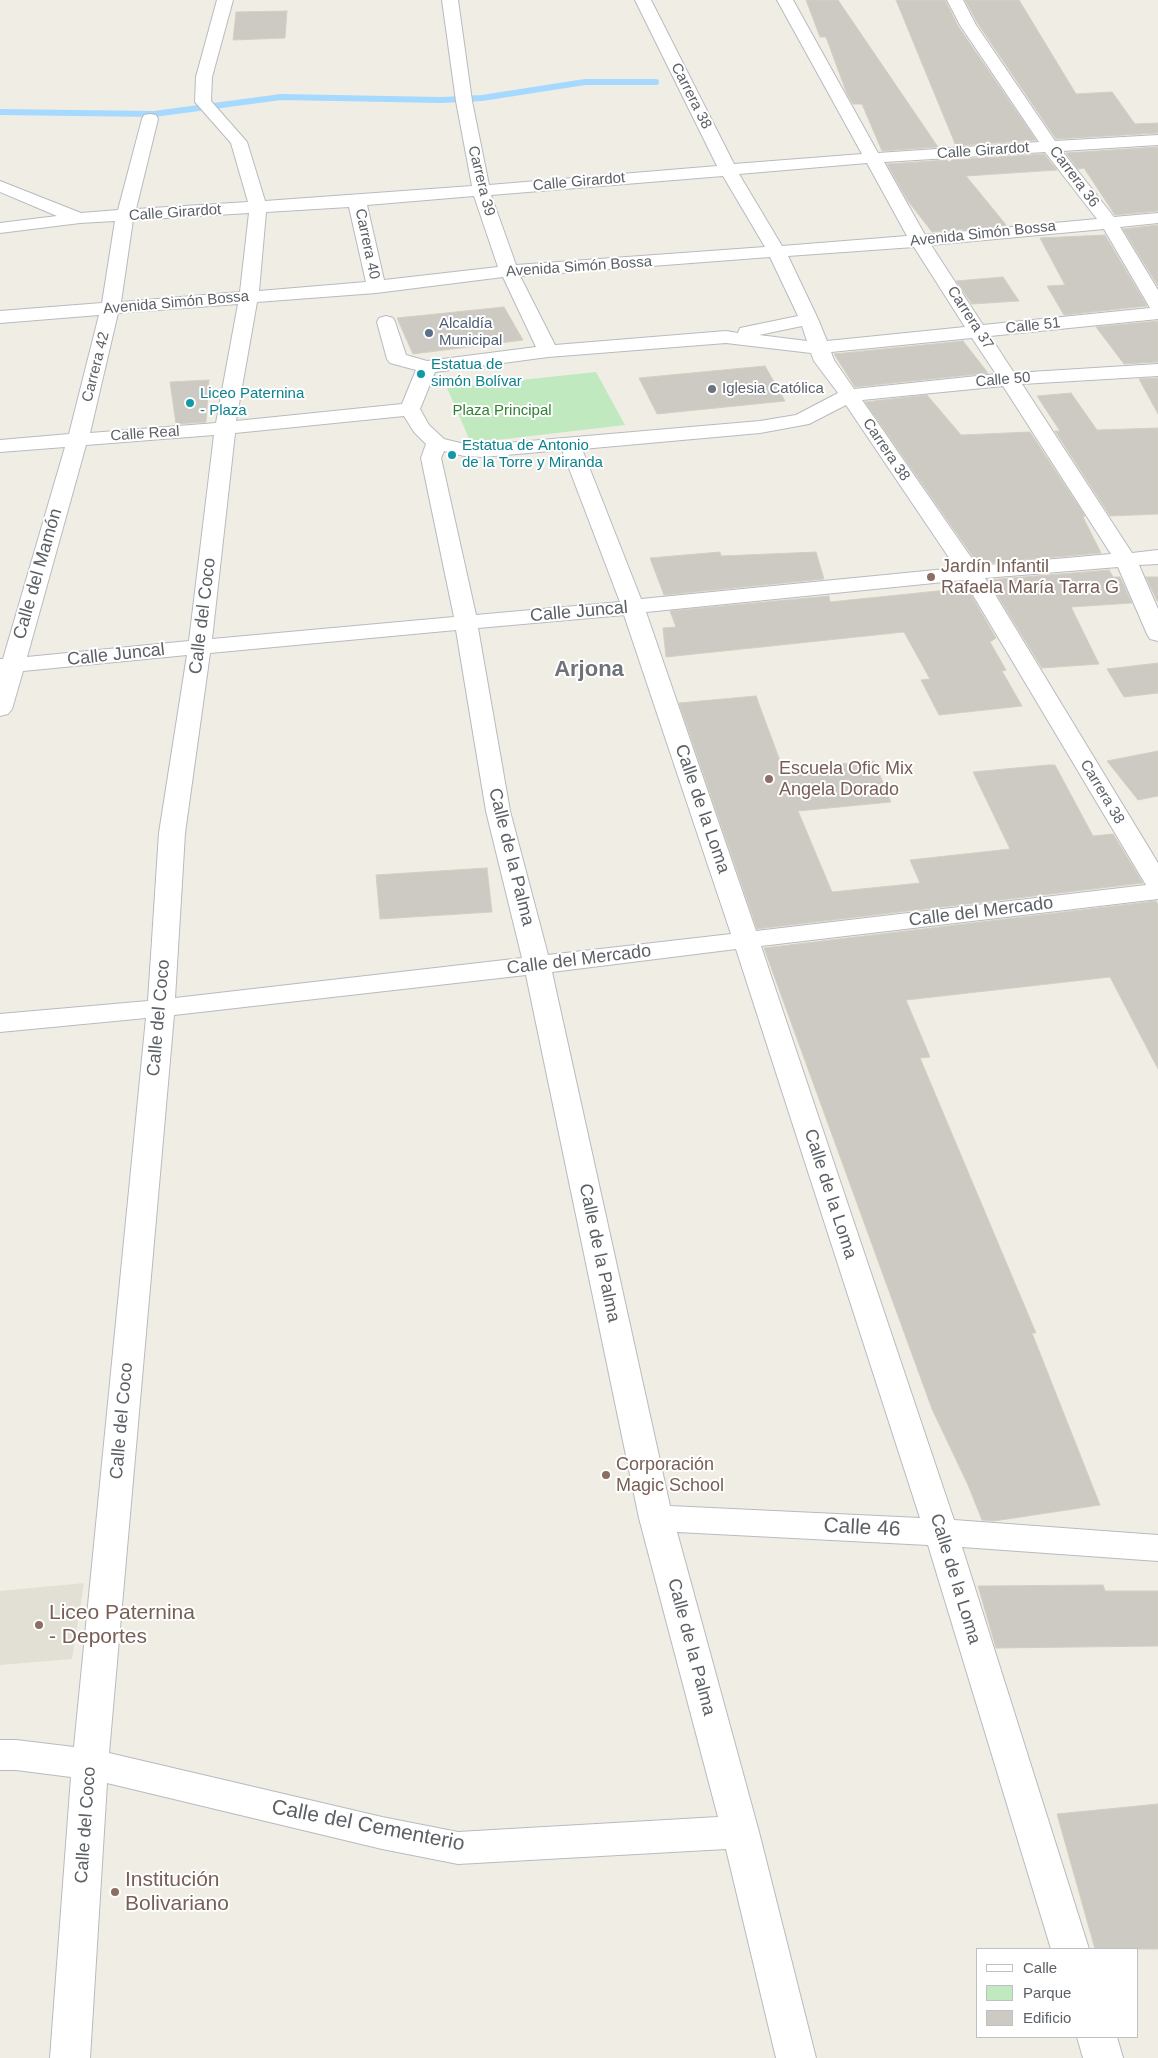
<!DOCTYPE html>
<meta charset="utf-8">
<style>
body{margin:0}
#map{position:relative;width:1158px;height:2058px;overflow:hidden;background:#f0ede5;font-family:Helvetica,sans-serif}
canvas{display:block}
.legend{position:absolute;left:976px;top:1948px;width:162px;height:90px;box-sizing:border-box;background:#fff;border:1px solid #bec0c2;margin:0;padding:6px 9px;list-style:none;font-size:15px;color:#5c6166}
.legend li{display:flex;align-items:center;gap:10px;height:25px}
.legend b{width:25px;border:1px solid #bec0c2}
</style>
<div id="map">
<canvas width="1158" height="2058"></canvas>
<ul class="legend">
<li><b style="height:6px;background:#fff"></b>Calle</li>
<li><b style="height:14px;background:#c0e9c0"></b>Parque</li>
<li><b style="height:14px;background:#cdcac4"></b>Edificio</li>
</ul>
</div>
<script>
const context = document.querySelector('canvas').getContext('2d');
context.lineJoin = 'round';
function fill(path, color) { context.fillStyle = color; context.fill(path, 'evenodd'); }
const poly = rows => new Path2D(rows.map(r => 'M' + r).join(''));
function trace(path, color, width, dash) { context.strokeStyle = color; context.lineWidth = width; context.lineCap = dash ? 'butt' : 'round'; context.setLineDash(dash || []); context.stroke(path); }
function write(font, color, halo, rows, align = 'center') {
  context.font = font + ' Helvetica,sans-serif'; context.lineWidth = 4; context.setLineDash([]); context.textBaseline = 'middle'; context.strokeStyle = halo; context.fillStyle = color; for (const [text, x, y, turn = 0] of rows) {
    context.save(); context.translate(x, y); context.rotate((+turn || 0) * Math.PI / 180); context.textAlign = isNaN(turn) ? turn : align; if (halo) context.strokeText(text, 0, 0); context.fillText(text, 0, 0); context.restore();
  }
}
const education = poly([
 [84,1583,72,1659,0,1665,0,1591]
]);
const green = poly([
 [596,372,625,425,471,443,447,388]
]);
const stream = poly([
 [0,112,154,114,281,97,442,100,482,98,585,82,656,82]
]);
const building = poly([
 [806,0,838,0,938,147,882,151,862,104,853,104,847,94,826,37,820,37,806,0],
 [896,0,945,0,958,26,1036,140,956,146,896,0],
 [965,0,1019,0,1076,94,1112,92,1135,124,1158,123,1158,133,1056,139,978,24,965,0],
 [287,11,285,38,233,40,236,12,287,11],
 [1158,147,1158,211,1115,215,1084,168,1078,169,1066,153,1158,147],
 [1044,154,1057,170,966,176,1007,226,932,232,908,201,887,164,947,160,949,162,952,160,1044,154],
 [1158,225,1158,286,1123,229,1158,225],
 [1105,235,1147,306,1064,315,1047,286,1065,285,1040,238,1105,235],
 [1003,277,1019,301,972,304,956,281,1003,277],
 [504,307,523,340,413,354,397,318,504,307],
 [1158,321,1158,362,1124,364,1096,327,1158,321],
 [963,341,988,373,855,387,834,354,963,341],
 [765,366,785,401,657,414,639,378,765,366],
 [1158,378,1158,414,1139,379,1158,378],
 [209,380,206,422,176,424,170,382,209,380],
 [1071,393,1097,430,1158,428,1158,514,1110,516,1055,431,1060,431,1037,396,1071,393],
 [927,395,961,435,1030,432,1085,516,1083,517,1101,553,978,564,865,402,927,395],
 [720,552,721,556,816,552,824,579,664,595,650,558,720,552],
 [1109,570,1113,577,1120,577,1132,603,1071,607,1099,664,1042,668,988,580,1109,570],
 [1146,577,1158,577,1158,601,1157,601,1146,577],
 [967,588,996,638,990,642,1006,670,1002,671,1022,706,939,715,921,680,930,679,904,632,666,657,663,628,676,627,670,611,829,596,830,602,967,588],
 [1158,663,1158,693,1124,697,1107,669,1158,663],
 [756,696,783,769,874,761,891,802,798,811,832,892,920,883,910,860,1010,849,973,772,1048,765,1055,765,1093,836,1113,834,1143,883,757,929,679,703,756,696],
 [1158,751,1158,796,1138,800,1107,761,1158,751],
 [487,868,492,912,380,919,376,875,487,868],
 [1156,901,1158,904,1158,1069,1110,977,906,1000,930,1057,920,1058,1036,1333,1032,1333,1100,1505,994,1521,982,1520,968,1485,932,1409,764,948,1156,901],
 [1103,1585,1105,1591,1158,1591,1158,1646,996,1648,978,1586,1103,1585],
 [1158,1804,1158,1949,1095,1949,1057,1814,1158,1804]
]);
const street = poly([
 [217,0,233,0,212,77,211,101,247,142,265,201,472,186,456,101,442,0,458,0,472,101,489,185,717,166,635,0,651,0,734,164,862,154,777,0,793,0,878,153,1039,142,960,25,947,0,963,0,976,25,1055,141,1158,135,1158,145,1062,151,1114,217,1158,213,1158,223,1120,227,1158,290,1158,319,990,336,1014,373,1158,364,1158,376,1022,384,1132,553,1158,550,1158,564,1139,565,1158,609,1158,641,1150,639,1147,634,1118,567,985,578,1158,863,1158,899,761,946,954,1520,1158,1535,1158,1561,962,1547,1089,1949,1051,1949,928,1545,677,1532,759,1832,816,2058,776,2058,726,1849,458,1864,382,1849,107,1783,90,2058,50,2058,71,1777,16,1770,0,1770,0,1740,16,1740,74,1747,146,1018,0,1032,0,1014,148,1001,159,833,187,655,23,671,12,709,8,714,0,716,0,659,3,659,65,447,0,452,0,440,69,434,99,315,0,323,0,311,102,303,115,221,80,223,0,233,0,223,57,216,0,192,0,181,81,213,118,210,142,119,144,115,150,114,156,115,158,119,136,209,248,202,231,143,195,102,196,77,217,0],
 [1045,152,1097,219,925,235,884,162,1045,152],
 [867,163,907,236,782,246,739,174,867,163],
 [723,176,765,247,516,265,491,195,723,176],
 [474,196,498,267,384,280,367,205,474,196],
 [349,207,366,282,259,291,266,212,349,207],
 [249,213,240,292,121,302,133,220,249,213],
 [1104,229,1150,308,983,325,931,245,1104,229],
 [914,247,965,327,827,341,818,319,788,256,914,247],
 [770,257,798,316,740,328,738,333,726,331,555,345,520,276,770,257],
 [503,277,536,347,427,361,406,355,395,322,393,318,386,316,379,318,377,322,387,359,390,363,416,370,402,404,236,421,257,302,376,293,503,277],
 [238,304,216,423,90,433,118,313,238,304],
 [802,326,807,341,759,335,802,326],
 [972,338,996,374,854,389,834,360,831,352,972,338],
 [726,343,811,353,814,361,838,393,796,415,760,421,483,445,464,444,444,439,429,425,420,409,435,372,548,357,726,343],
 [1003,386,1111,554,977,566,862,400,1003,386],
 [846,405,956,568,641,599,582,449,760,433,809,424,846,405],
 [404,416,414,432,426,444,421,458,454,617,212,639,235,433,404,416],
 [214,435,189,641,27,657,86,445,214,435],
 [562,450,620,602,476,615,441,458,444,451,464,456,483,457,562,450],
 [964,580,1146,885,756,931,646,612,964,580],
 [624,615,731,934,548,955,510,811,478,628,624,615],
 [456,630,486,811,522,958,175,998,185,833,210,653,456,630],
 [736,949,920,1518,670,1506,552,972,736,949],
 [526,975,639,1518,718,1817,458,1832,382,1817,109,1753,174,1015,526,975],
 [1077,2037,1117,2037,1123,2058,1083,2058,1077,2037]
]);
const markers = [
 [429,333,5,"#5c6f8a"],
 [421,374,5,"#0f9aa8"],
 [712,389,5,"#6b7280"],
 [190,403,5,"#0f9aa8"],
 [452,455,5,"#0f9aa8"],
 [931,577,5,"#8d6e63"],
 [769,779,5,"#8d6e63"],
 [606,1475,5,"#8d6e63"],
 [39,1625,5,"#8d6e63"],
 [115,1892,5,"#8d6e63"]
];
const farStreetnames = [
 ["Carrera 38",691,96,63],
 ["Calle Girardot",983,151,-4],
 ["Carrera 36",1074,177,53],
 ["Carrera 39",481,181,76],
 ["Calle Girardot",579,182,-5],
 ["Calle Girardot",175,213,-4],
 ["Avenida Simón Bossa",983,234,-6],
 ["Carrera 40",367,244,78],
 ["Avenida Simón Bossa",579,267,-4],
 ["Avenida Simón Bossa",176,303,-5],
 ["Carrera 37",970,318,57],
 ["Calle 51",1033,326,-6],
 ["Carrera 42",96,367,-76],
 ["Calle 50",1003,380,-5],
 ["Calle Real",145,434,-4],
 ["Carrera 38",886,450,56],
 ["Carrera 38",1102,792,59]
];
const farServicenames = [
 ["Alcaldía",439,324],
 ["Municipal",439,341]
];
const farCulturenames = [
 ["Estatua de",431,365],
 ["simón Bolívar",431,382],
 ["Liceo Paternina",200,394],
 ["- Plaza",200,411],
 ["Estatua de Antonio",462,446],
 ["de la Torre y Miranda",462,463]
];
const farWorshipnames = [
 ["Iglesia Católica",722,389]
];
const farParknames = [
 ["Plaza Principal",502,411]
];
const educationNames = [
 ["Jardín Infantil",941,567],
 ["Rafaela María Tarra G",941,588],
 ["Escuela Ofic Mix",779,769],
 ["Angela Dorado",779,790],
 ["Corporación",616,1465],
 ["Magic School",616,1486]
];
const streetNames = [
 ["Calle del Mamón",38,574,-74],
 ["Calle Juncal",579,612,-5],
 ["Calle del Coco",203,616,-83],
 ["Calle Juncal",116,655,-6],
 ["Calle de la Loma",702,809,71],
 ["Calle de la Palma",511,857,76],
 ["Calle del Mercado",981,912,-7],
 ["Calle del Mercado",579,960,-7],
 ["Calle del Coco",159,1018,-85],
 ["Calle de la Loma",830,1194,72],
 ["Calle de la Palma",599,1253,78],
 ["Calle del Coco",122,1421,-85],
 ["Calle de la Loma",955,1579,73],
 ["Calle de la Palma",691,1647,75],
 ["Calle del Coco",86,1825,-86]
];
const nearStreetnames = [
 ["Calle 46",862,1528,3],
 ["Calle del Cementerio",368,1826,11]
];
const nearEducationnames = [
 ["Liceo Paternina",49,1613],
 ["- Deportes",49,1637],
 ["Institución",125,1880],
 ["Bolivariano",125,1904]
];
const districtNames = [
 ["Arjona",589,670]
];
fill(education, '#e2dfd5');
fill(green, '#c0e9c0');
trace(stream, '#a5d9ff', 6);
fill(building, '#cdcac4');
trace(building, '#d5cfc2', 1);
trace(street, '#b7bbbf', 2);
fill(street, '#fff');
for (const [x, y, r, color] of markers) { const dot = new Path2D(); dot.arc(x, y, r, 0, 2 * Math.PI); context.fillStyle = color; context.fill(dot); trace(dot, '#fff', 2); }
write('15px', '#5c6166', '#fff', farStreetnames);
write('15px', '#4e5e75', '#fff', farServicenames, 'left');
write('15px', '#0d838f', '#fff', farCulturenames, 'left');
write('15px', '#5b616d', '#fff', farWorshipnames, 'left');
write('15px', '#2f8232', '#fff', farParknames);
write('18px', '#785e54', '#fff', educationNames, 'left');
write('18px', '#5c6166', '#fff', streetNames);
write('21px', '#5c6166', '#fff', nearStreetnames);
write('21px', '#785e54', '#fff', nearEducationnames, 'left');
write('bold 22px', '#6d7378', '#fff', districtNames);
</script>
